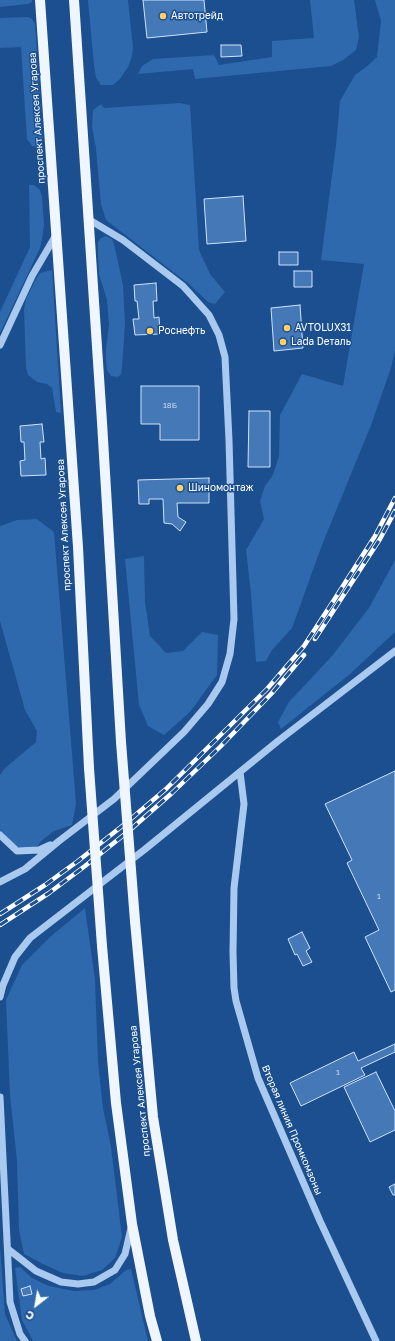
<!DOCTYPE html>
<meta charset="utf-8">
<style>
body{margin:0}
#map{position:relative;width:395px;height:1341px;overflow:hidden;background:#1b4f8f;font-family:"Golos Text",sans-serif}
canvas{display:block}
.north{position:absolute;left:16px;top:1285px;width:40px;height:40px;-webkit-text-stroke:3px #1b4f8f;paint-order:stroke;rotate:211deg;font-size:11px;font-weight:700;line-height:16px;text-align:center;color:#fff}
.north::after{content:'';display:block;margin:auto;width:14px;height:18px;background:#fff;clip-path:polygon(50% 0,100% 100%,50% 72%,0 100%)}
</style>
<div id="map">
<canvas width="395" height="1341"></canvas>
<div class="north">С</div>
</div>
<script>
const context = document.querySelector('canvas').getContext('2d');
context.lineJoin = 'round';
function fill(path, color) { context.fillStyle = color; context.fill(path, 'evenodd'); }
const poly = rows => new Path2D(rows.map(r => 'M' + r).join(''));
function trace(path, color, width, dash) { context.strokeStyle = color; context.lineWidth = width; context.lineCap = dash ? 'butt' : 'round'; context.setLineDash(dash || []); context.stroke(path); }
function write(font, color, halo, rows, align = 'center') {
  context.font = font + ' "Golos Text",sans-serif'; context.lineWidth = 3; context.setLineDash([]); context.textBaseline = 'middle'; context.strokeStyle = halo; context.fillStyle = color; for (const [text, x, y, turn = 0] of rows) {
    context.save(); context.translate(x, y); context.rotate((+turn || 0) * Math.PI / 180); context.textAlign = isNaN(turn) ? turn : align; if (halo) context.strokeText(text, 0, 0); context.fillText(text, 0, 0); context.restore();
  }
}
const green = poly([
 [0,0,32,0,32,2,28,4,0,7],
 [88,0,128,0,133,48,132,56,128,67,120,79,113,85,101,85,96,78,94,65],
 [310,0,354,0,359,37,356,50,343,60,331,66,195,79,193,69,138,74,142,66,153,59,214,55,219,65,272,57,272,41,314,38],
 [375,0,395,0,395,350,391,368,371,425,322,545,292,628,272,650,266,661,256,662,251,594,246,550,264,519,260,501,265,486,273,475,279,456,280,415,302,374,343,386,364,264,321,260,336,145,340,101,355,75,366,67,377,57,381,21],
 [28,17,32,19,35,24,43,139,40,144,37,147,32,146,27,139,21,47,0,48,0,18],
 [179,103,190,105,199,250,210,274,225,292,215,304,208,302,189,284,106,220,101,204,96,149,92,127,93,110,101,104,104,108],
 [29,185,34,185,40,190,42,197,44,225,42,239,40,248,0,333,0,312,30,247],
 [106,236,112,239,114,244,123,285,125,324,122,368,121,374,118,377,111,376,107,370,106,362,106,349,109,325,107,300,99,274,98,253,98,242,101,238],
 [52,270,61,413,56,412,52,388,47,384,37,382,28,375,26,367,24,310,26,299,36,279,40,273],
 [37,519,54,532,76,803,72,825,54,831,41,841,35,850,18,847,4,838,0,830,0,775,5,768,36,742,37,731,25,710,0,621,0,526,17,520],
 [144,556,145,602,150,636,166,653,183,651,202,632,218,635,217,675,190,712,164,735,148,726,139,705,125,559],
 [395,560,395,632,350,674,281,729,278,722,289,702,332,656,369,608],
 [85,908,95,980,98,1062,103,1108,111,1147,122,1237,115,1258,102,1270,83,1276,63,1273,43,1264,24,1254,19,1230,17,1161,10,1095,6,1000,22,965,50,937],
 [0,1247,5,1314,17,1341,0,1341],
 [20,1267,32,1278,49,1286,74,1291,94,1290,110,1284,126,1270,131,1269,148,1341,33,1341,22,1320,15,1268]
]);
const building = poly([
 [143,0,204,0,207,32,147,38,143,0],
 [221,45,241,45,242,56,221,57,221,45],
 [243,196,246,241,207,244,204,199,243,196],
 [279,252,298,252,298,265,279,265,279,252],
 [294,271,312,271,312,287,294,287,294,271],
 [156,283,157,301,153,301,154,318,159,317,160,334,135,335,133,319,139,319,137,301,135,301,134,285,156,283],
 [300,305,303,348,274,351,271,308,300,305],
 [141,386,199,386,199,440,160,440,160,424,141,424,141,386],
 [249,411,270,411,270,467,248,467,249,411],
 [42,424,44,442,40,442,41,459,45,458,46,475,21,476,20,461,25,460,24,442,21,442,20,426,42,424],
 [209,478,209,503,177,503,178,517,186,522,180,531,172,524,164,523,163,499,149,499,149,504,139,504,138,480,209,478],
 [395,771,395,990,391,992,365,937,379,930,347,863,352,860,325,804,395,771],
 [302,932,310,948,306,951,312,962,303,966,297,954,295,955,288,939,302,932],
 [395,1044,395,1052,361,1068,365,1075,301,1106,290,1083,354,1052,358,1061,395,1044],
 [376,1072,395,1111,395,1130,370,1142,344,1087,376,1072],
 [395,1184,395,1195,393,1195,389,1187,395,1184],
 [30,1286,32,1294,23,1296,21,1289,30,1286]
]);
const minor = poly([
 [0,345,32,276,56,235],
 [240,772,244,804,234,888,233,952,234,988,236,1001,258,1078,320,1221,376,1341],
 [0,835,17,851,39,850,50,845],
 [0,882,25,869,59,841,114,799,184,732,208,704,222,682,230,654,234,619,229,440,225,357,219,335,209,315,183,286,123,240,88,219],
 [0,997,3,985,15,957,30,938,144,850,278,741,395,651],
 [0,1097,10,1302,20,1334,25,1341],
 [8,1249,36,1271,61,1282,78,1284,94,1282,115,1270,125,1254,131,1228]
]);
const major = poly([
 [40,0,78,547,89,768],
 [74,0,102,422,121,742],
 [135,921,153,1117,173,1240,196,1341],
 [102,946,116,1103,132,1224,150,1316,157,1341]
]);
const rail = poly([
 [315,639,380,539,395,511],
 [0,914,45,885,78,861,126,823,166,789,267,689,304,646,334,600,375,536,395,498],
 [0,925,49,893,85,866,130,830,172,793,220,747,272,693,304,655]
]);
const majorBridge = poly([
 [121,742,135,921],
 [89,768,102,946]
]);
const markers = [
 [163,16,4,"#ffd166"],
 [287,328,4,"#ffd166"],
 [150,331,4,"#ffd166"],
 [283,342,4,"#ffd166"],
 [180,488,4,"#ffd166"]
];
const numberNames = [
 ["18Б",170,405],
 ["1",379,896],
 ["1",338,1072]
];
const poiNames = [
 ["Автотрейд",171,16],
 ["AVTOLUX31",295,328],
 ["Роснефть",158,331],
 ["Lada Dеталь",291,342],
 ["Шиномонтаж",188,488]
];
const streetNames = [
 ["проспект Алексея Угарова",37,118,-94],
 ["проспект Алексея Угарова",64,525,-93],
 ["проспект Алексея Угарова",140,1091,-96],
 ["Вторая линия Промкомзоны",292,1130,67]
];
fill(green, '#2e69ad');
fill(building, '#4478b7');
trace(building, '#cfe3fa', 1);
trace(minor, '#a9c9ee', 7);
trace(major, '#f0f6ff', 10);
trace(rail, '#fff', 4.5);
trace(rail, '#1b4f8f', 3, [9]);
trace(majorBridge, '#f0f6ff', 10);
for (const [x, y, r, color] of markers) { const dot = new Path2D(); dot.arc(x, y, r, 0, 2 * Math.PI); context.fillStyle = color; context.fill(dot); trace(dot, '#1b4f8f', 1.5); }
write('8px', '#d0dded', null, numberNames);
write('10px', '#fff', '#1b4f8f', poiNames, 'left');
write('10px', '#fff', '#1b4f8f', streetNames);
</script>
